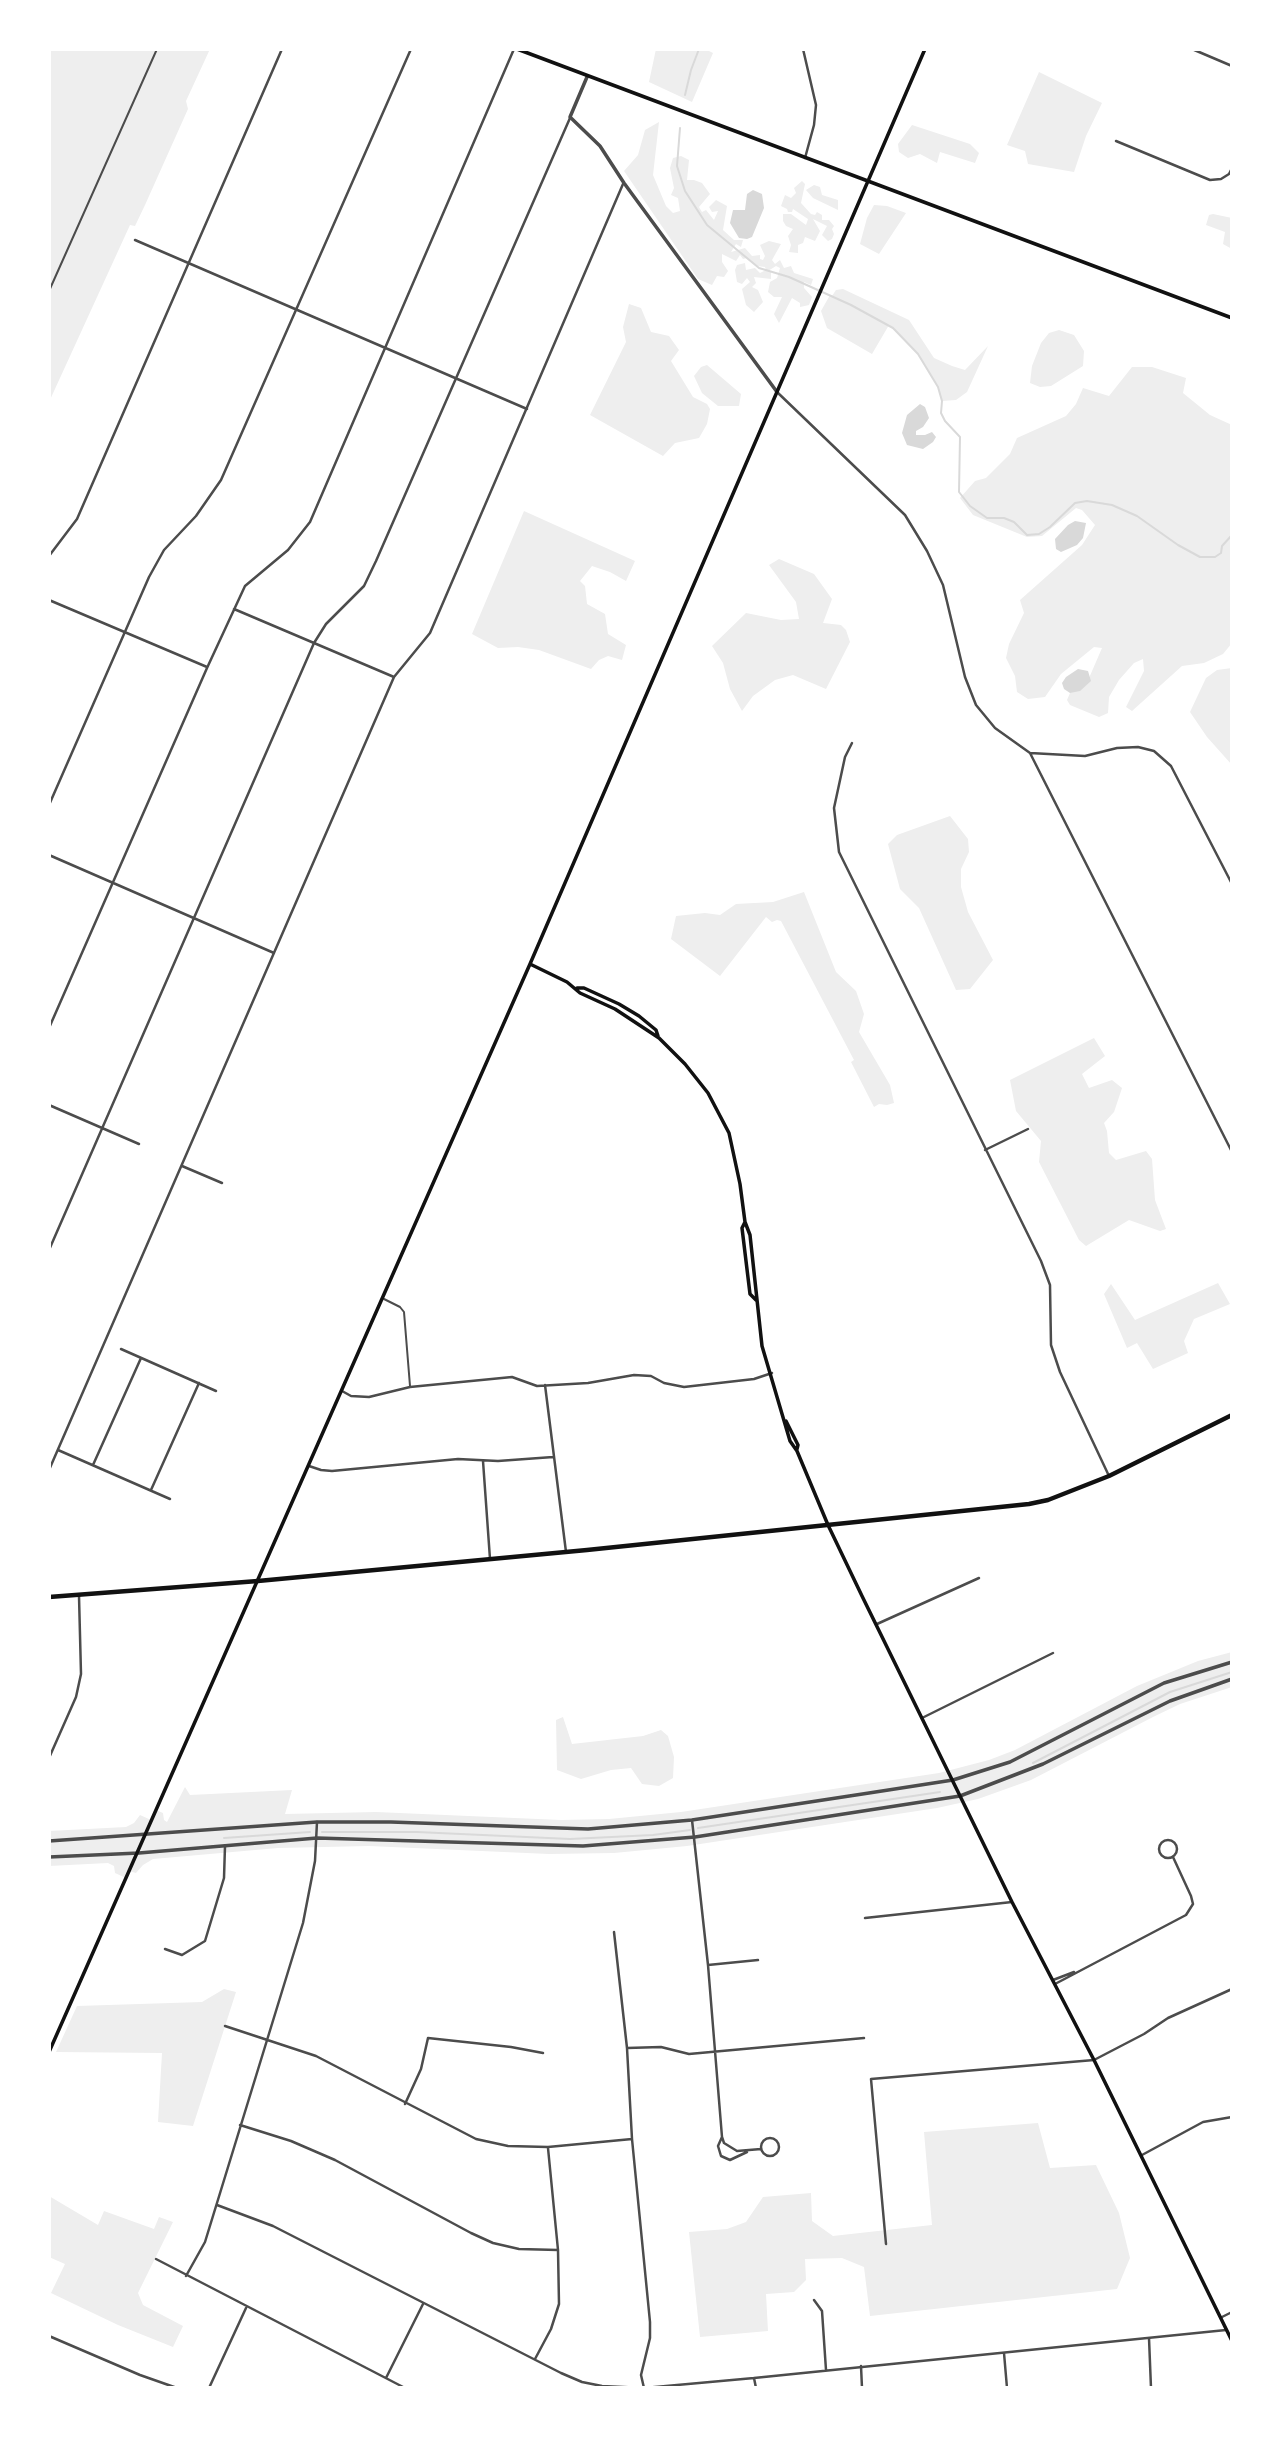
<!DOCTYPE html>
<style>
body{margin:0}
#map{position:relative;width:1281px;height:2437px;overflow:hidden;background:#fff;font-family:"DM Sans",sans-serif}
canvas{display:block}
.frame{position:absolute;inset:0;border:51px solid #fff;pointer-events:none}
</style>
<div id="map">
<canvas width="1281" height="2437"></canvas>
<div class="frame"></div>
</div>
<script>
const context = document.querySelector('canvas').getContext('2d');
context.lineJoin = 'round';
function fill(path, color) { context.fillStyle = color; context.fill(path, 'evenodd'); }
const poly = rows => new Path2D(rows.map(r => 'M' + r).join(''));
function trace(path, color, width, dash) { context.strokeStyle = color; context.lineWidth = width; context.lineCap = dash ? 'butt' : 'round'; context.setLineDash(dash || []); context.stroke(path); }
const green = poly([
 [49,49,210,49,186,101,188,109,145,205,135,226,130,225,49,402],
 [656,49,705,49,713,53,692,102,649,82],
 [1039,72,1102,103,1086,136,1074,172,1028,164,1025,151,1007,145],
 [659,122,653,175,666,206,673,213,680,211,678,198,671,195,674,188,670,168,673,158,681,156,689,160,687,180,694,180,702,183,710,194,699,207,702,212,706,210,714,220,718,211,712,212,709,207,716,200,727,206,723,230,734,240,743,240,741,247,736,244,731,252,745,248,752,256,760,255,760,259,763,260,765,256,760,245,769,241,781,244,772,260,775,264,780,260,784,268,791,266,794,273,813,279,811,285,804,282,804,288,812,297,809,305,800,307,800,303,792,298,779,323,774,314,782,297,774,297,768,292,770,282,777,278,780,268,776,266,768,271,771,272,771,279,754,277,756,283,752,287,758,290,763,302,754,312,746,305,742,289,750,282,747,278,742,284,737,282,735,270,737,265,745,263,746,270,755,268,760,273,766,270,765,267,757,266,747,258,743,259,740,255,736,261,722,254,722,262,728,271,724,277,717,276,712,285,698,279,624,171,638,155,645,130],
 [912,125,970,144,979,153,975,163,940,152,937,163,920,154,908,158,899,152,898,144],
 [802,181,805,184,801,203,811,214,815,215,817,212,822,215,822,220,829,220,834,226,832,229,834,234,832,239,828,241,822,235,827,226,813,219,820,231,815,241,805,237,803,243,798,245,798,253,789,252,791,245,788,236,793,229,786,226,783,221,783,214,791,214,806,225,808,219,793,209,792,212,788,212,787,209,781,206,785,195,791,198,796,193,794,188],
 [814,185,820,187,822,195,838,200,838,210,813,198,806,190],
 [874,205,887,206,906,213,879,254,860,244,867,218],
 [1213,214,1232,218,1232,249,1223,244,1225,232,1206,225,1209,215],
 [843,289,909,320,934,358,952,366,965,370,988,346,967,392,956,400,942,401,938,387,918,354,889,325,872,354,827,328,821,311,830,295,832,296,836,290],
 [629,304,641,308,651,332,669,336,679,350,671,361,693,397,707,404,710,409,707,424,699,438,675,443,663,456,590,415,626,342,623,327],
 [1059,330,1074,335,1084,351,1083,366,1051,386,1040,387,1030,383,1032,366,1041,343,1049,333],
 [707,365,741,394,739,406,718,406,702,393,694,376,701,367],
 [1132,367,1152,367,1186,378,1183,393,1210,415,1232,425,1232,643,1223,654,1204,663,1182,666,1132,711,1126,707,1144,671,1143,659,1134,663,1119,680,1109,697,1108,713,1099,717,1070,705,1067,700,1070,693,1086,685,1102,648,1094,647,1061,674,1045,697,1028,699,1017,692,1015,676,1006,658,1009,644,1024,613,1020,600,1082,545,1095,525,1082,510,1076,508,1042,536,1027,537,973,515,960,498,975,481,986,478,1010,454,1017,438,1066,416,1076,404,1083,388,1109,396],
 [524,511,635,561,626,581,610,572,592,566,580,581,585,586,587,604,605,614,608,634,626,645,622,660,608,656,599,660,591,669,539,650,518,647,498,648,472,634],
 [779,559,814,574,832,599,823,623,841,625,846,630,850,642,826,689,793,675,775,680,753,696,742,711,730,689,723,663,712,646,746,613,781,620,799,619,796,602,769,565],
 [1232,668,1232,765,1207,737,1190,712,1206,678,1217,670],
 [950,816,968,839,969,852,961,869,961,887,968,912,993,960,970,989,956,990,919,908,900,889,888,844,897,835],
 [804,892,836,972,856,991,864,1014,859,1032,890,1085,894,1103,887,1105,879,1104,874,1107,851,1062,854,1060,781,921,777,920,772,922,766,917,720,976,671,939,676,916,705,913,720,915,736,904,773,902],
 [1094,1038,1105,1056,1082,1074,1089,1088,1112,1080,1122,1088,1114,1112,1104,1123,1107,1131,1109,1153,1116,1160,1146,1151,1152,1159,1155,1200,1166,1229,1160,1231,1129,1220,1086,1246,1079,1240,1039,1162,1041,1141,1016,1111,1010,1080],
 [1218,1283,1230,1304,1194,1319,1184,1341,1188,1353,1153,1369,1137,1343,1127,1348,1104,1294,1111,1284,1135,1320],
 [1232,1652,1232,1687,1180,1704,1153,1717,1031,1780,978,1799,937,1808,687,1846,614,1853,549,1854,369,1846,278,1848,153,1859,143,1865,136,1873,129,1871,126,1878,115,1873,114,1866,108,1863,49,1866,49,1831,126,1827,134,1823,140,1815,151,1820,156,1810,163,1813,164,1820,167,1822,185,1787,190,1795,292,1790,285,1814,376,1812,561,1820,609,1819,681,1812,939,1773,989,1760,1015,1750,1137,1686,1198,1661],
 [563,1717,572,1744,643,1736,661,1730,668,1736,674,1757,673,1778,659,1786,642,1784,631,1768,611,1770,581,1779,557,1770,556,1720],
 [224,1989,236,1992,193,2126,158,2122,162,2053,56,2052,77,2006,202,2002],
 [1038,2123,1050,2168,1096,2165,1119,2213,1130,2258,1117,2289,870,2316,864,2267,842,2258,805,2259,806,2280,794,2292,766,2294,768,2331,700,2337,689,2232,727,2229,746,2222,763,2197,811,2193,812,2221,833,2236,932,2225,924,2132],
 [49,2196,98,2225,104,2211,154,2229,159,2217,173,2222,138,2293,143,2305,183,2326,173,2347,118,2325,51,2293,65,2264,49,2257]
]);
const water = poly([
 [753,190,762,194,764,208,752,237,747,239,739,238,730,223,733,210,745,210,747,194],
 [920,404,925,407,929,418,923,427,916,431,916,435,925,435,932,432,936,437,933,442,923,449,907,445,902,433,907,415],
 [1075,521,1086,523,1083,538,1077,545,1061,552,1056,549,1055,539,1068,525],
 [1078,669,1088,671,1091,681,1080,691,1070,693,1064,689,1062,683,1066,677]
]);
const stream = poly([
 [685,95,691,70,699,49],
 [680,128,677,166,685,191,707,225,759,268,789,277,851,305,893,328,918,354,938,387,942,401,941,413,945,421,960,437,959,492,970,506,987,518,1004,518,1014,522,1027,535,1039,534,1050,527,1075,503,1087,501,1112,505,1137,516,1178,545,1200,557,1215,557,1221,553,1222,546,1232,535],
 [1033,1763,1170,1692,1232,1672],
 [698,1828,940,1792],
 [322,1832,417,1832,570,1839,653,1835,690,1830],
 [224,1838,310,1832]
]);
const service = poly([
 [49,291,157,49],
 [384,1299,400,1307,404,1312,410,1386]
]);
const minor = poly([
 [803,49,816,105,814,125,805,158],
 [1192,49,1232,66],
 [1116,141,1210,180,1221,179,1229,174,1232,168],
 [135,240,527,409],
 [777,392,905,515,927,551,943,585,965,677,976,705,995,728,1030,753,1085,756,1117,748,1138,747,1154,751,1171,766,1232,884],
 [49,556,77,519,282,49],
 [49,600,207,667],
 [234,609,394,677],
 [852,743,845,757,834,808,839,852,1041,1261,1050,1285,1051,1345,1060,1372,1109,1476],
 [1030,753,1232,1152],
 [49,805,149,577,164,550,196,516,221,480,411,49],
 [49,855,274,953],
 [49,1028,207,668,245,586,288,550,310,522,514,49],
 [49,1105,139,1144],
 [985,1150,1028,1129],
 [182,1166,222,1183],
 [49,1250,314,643,326,624,364,586,376,561,570,118],
 [121,1349,216,1391],
 [545,1385,566,1552],
 [342,1391,351,1396,369,1397,410,1387,512,1377,537,1386,588,1383,634,1375,651,1376,664,1383,684,1387,754,1379,772,1373],
 [58,1450,170,1499],
 [483,1461,490,1559],
 [93,1465,141,1358],
 [309,1466,321,1470,332,1471,458,1459,498,1461,553,1457],
 [49,1470,394,677,430,633,623,184],
 [151,1490,199,1383],
 [877,1624,979,1578],
 [922,1718,1053,1653],
 [49,1758,76,1697,81,1674,79,1596],
 [692,1820,708,1965,722,2137,724,2143,737,2151,761,2149],
 '1159 1849a9 9 0 1 1 18 0a9 9 0 1 1-18 0Z',
 [865,1918,1012,1902],
 [614,1932,627,2048,632,2139,650,2322,650,2338,641,2375,644,2388],
 [165,1949,182,1955,205,1941,224,1878,225,1846],
 [708,1965,758,1960],
 [1053,1980,1074,1972],
 [1055,1984,1186,1915,1193,1904,1191,1896,1173,1857],
 [225,2026,316,2056,476,2139,508,2146,548,2147,632,2139],
 [627,2048,661,2047,689,2054,864,2038],
 [405,2104,421,2069,428,2038,511,2047,543,2053],
 [240,2125,291,2141,335,2160,471,2233,493,2243,519,2249,558,2250],
 [722,2137,718,2146,721,2156,730,2160,747,2152],
 '761 2147a9 9 0 1 1 18 0a9 9 0 1 1-18 0Z',
 [1142,2155,1203,2122,1232,2117],
 [217,2205,273,2226,561,2373,582,2382,602,2386,644,2388,754,2378,1226,2330],
 [886,2244,871,2079,1094,2060,1144,2034,1168,2018,1232,1989],
 [156,2259,405,2388],
 [186,2276,205,2242,303,1923,315,1861,317,1822],
 [814,2300,822,2311,826,2370],
 [1222,2317,1232,2312],
 [49,2336,140,2375,177,2388],
 [1149,2338,1151,2388],
 [1004,2353,1007,2388],
 [535,2359,551,2329,559,2304,558,2250,548,2148],
 [861,2366,862,2388],
 [386,2378,423,2304],
 [754,2378,756,2388],
 [209,2388,246,2308]
]);
const tertiary = poly([
 [587,77,570,117,600,146,624,183,777,392],
 [49,1841,317,1822,391,1822,588,1829,692,1820,869,1793,953,1780,1010,1762,1164,1683,1232,1662],
 [49,1857,139,1853,317,1838,583,1846,695,1837,960,1796,1043,1764,1170,1701,1232,1679]
]);
const secondary = poly([
 [517,49,1232,318],
 [530,964,567,982,580,993,615,1009,659,1038,685,1064,708,1093,729,1133,740,1184,745,1222,750,1235,762,1346,790,1441,797,1451,828,1525,862,1596,1012,1902,1094,2060,1232,2341],
 [577,988,584,988,619,1004,639,1016,656,1030,658,1036],
 [745,1222,742,1228,750,1294,756,1300],
 [786,1421,798,1445,797,1449],
 [49,2052,530,964,925,49]
]);
const primary = poly([
 [49,1597,258,1581,587,1550,1029,1504,1048,1500,1109,1476,1232,1415]
]);
fill(green, '#eee');
fill(water, '#d9d9d9');
trace(stream, '#d9d9d9', 2);
trace(service, '#4c4c4c', 2);
trace(minor, '#4c4c4c', 2.5);
trace(tertiary, '#4c4c4c', 3.5);
trace(secondary, '#111', 3.5);
trace(primary, '#111', 4.5);
</script>
